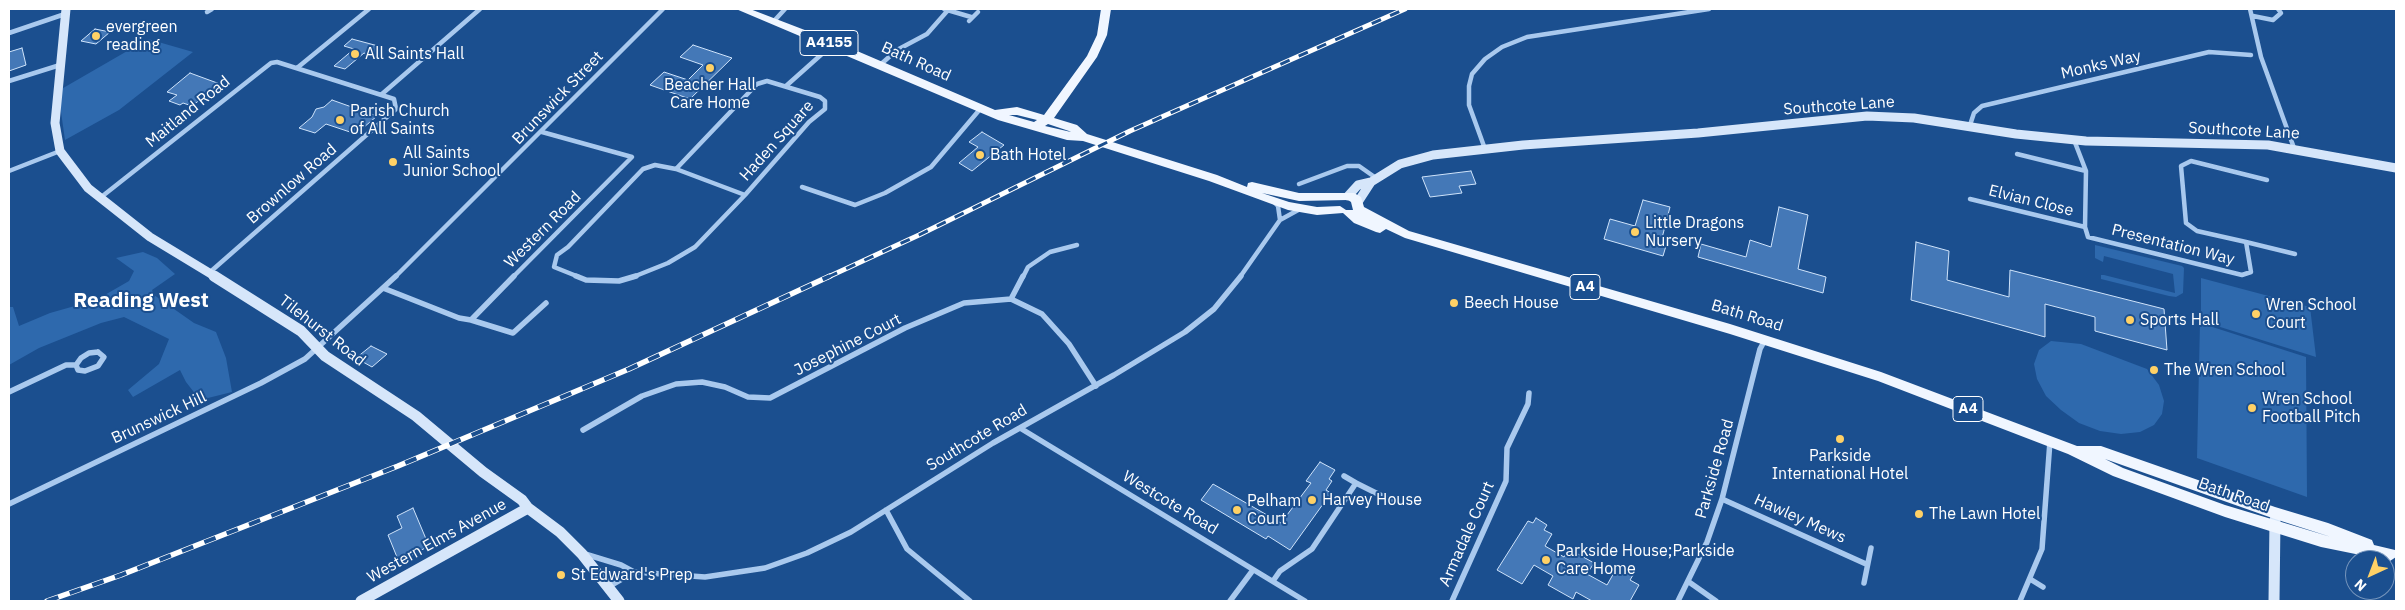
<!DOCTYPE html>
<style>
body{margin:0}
#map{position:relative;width:2405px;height:610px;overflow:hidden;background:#1b4f8f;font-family:"IBM Plex Sans",sans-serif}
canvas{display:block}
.frame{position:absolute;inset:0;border:10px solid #fff;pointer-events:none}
.north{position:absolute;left:2345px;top:550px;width:50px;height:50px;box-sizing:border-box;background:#1b4f8f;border:1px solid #7695bc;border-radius:50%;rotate:223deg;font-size:14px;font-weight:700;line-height:20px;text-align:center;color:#fff}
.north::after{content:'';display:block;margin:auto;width:18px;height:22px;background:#ffd166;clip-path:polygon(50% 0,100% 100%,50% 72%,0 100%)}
</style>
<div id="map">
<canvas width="2405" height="610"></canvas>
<div class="frame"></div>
<div class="north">N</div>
</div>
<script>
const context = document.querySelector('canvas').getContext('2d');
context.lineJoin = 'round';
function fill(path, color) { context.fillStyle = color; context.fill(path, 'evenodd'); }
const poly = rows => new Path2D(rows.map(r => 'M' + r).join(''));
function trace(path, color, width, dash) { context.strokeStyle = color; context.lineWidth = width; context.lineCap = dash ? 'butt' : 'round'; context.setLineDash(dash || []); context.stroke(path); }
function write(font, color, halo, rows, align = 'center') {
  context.font = font + ' "IBM Plex Sans",sans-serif'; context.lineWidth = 4; context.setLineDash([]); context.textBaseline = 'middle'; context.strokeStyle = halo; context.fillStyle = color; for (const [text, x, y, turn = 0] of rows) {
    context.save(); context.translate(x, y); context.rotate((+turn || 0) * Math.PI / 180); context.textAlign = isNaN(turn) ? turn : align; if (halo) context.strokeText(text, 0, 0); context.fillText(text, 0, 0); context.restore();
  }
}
const green = poly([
 [148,39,193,52,119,110,65,140,58,91],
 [2095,245,2182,266,2184,268,2183,293,2176,297,2169,296,2101,279,2101,275,2104,275,2175,293,2173,274,2104,256,2103,262,2095,258],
 [143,252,157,258,175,274,152,290,154,295,194,323,216,332,226,358,232,392,200,400,186,382,180,370,133,397,128,390,159,364,169,339,124,317,101,323,39,348,9,365,9,307,13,307,19,326,50,313,96,300,129,281,134,271,116,258],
 [2201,278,2310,307,2316,357,2201,321],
 [2200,323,2306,357,2307,497,2197,458],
 [2051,341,2081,344,2147,369,2159,385,2164,401,2162,414,2154,425,2140,432,2121,434,2100,431,2079,423,2061,410,2046,396,2037,379,2034,364,2039,350]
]);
const building = poly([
 [95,29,110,32,96,44,81,41,95,29],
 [352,39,382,47,373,56,364,53,345,69,334,66,354,49,344,46,352,39],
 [693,45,732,58,690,99,650,85,664,72,688,80,703,65,680,57,693,45],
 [22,48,26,65,9,71,9,52,22,48],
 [190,73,220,84,192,106,183,103,180,105,169,101,177,95,167,92,190,73],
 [332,100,377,116,356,134,326,124,315,133,299,128,312,117,316,109,324,107,332,100],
 [982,132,1004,145,972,171,959,163,978,147,969,142,982,132],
 [1471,171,1476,184,1459,186,1462,193,1430,197,1422,177,1471,171],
 [1643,200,1670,207,1662,238,1668,239,1663,256,1604,239,1610,219,1635,226,1643,200],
 [1779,207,1808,215,1798,269,1826,277,1823,293,1698,257,1701,244,1746,257,1750,240,1771,247,1779,207],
 [1916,242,1949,251,1947,280,2009,297,2010,270,2164,309,2167,350,2095,331,2095,317,2045,304,2045,337,1911,300,1916,242],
 [371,346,387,354,372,367,356,358,371,346],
 [1320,462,1335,470,1329,479,1332,481,1326,490,1331,493,1290,550,1268,536,1266,539,1201,500,1213,484,1281,523,1311,483,1306,481,1320,462],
 [413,508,429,546,399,562,388,535,402,528,397,516,413,508],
 [1536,518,1547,525,1544,530,1552,534,1545,546,1564,557,1569,549,1594,563,1587,574,1607,585,1615,571,1619,573,1621,568,1633,575,1630,580,1639,585,1630,601,1592,601,1576,592,1573,599,1548,585,1553,576,1534,565,1522,584,1497,570,1528,521,1533,523,1536,518]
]);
const streetFar1 = poly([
 [944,9,971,17],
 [2250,9,2261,57,2294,148],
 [207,12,212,9],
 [2253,16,2273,20,2281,13,2278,9],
 [774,21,785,9],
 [969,21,978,12],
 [9,33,65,14],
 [880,65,897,50,927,34,949,9],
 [297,68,369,9],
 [9,81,60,65],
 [767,81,820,97,825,101,825,109,809,122,745,195,676,169,757,84,767,81],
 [786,86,832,45],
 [382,94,480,9],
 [1970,125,1974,113,1982,106,2209,52,2251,55],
 [2074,140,2086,171,2085,227,2088,237,2242,275,2251,272,2246,242,2197,231,2186,223,2181,166,2191,161,2267,180],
 [1485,149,1469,105,1469,86,1472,74,1485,59,1502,47,1527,37,1709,9],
 [2017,154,2086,171],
 [9,171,60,151],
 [1299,184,1347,166,1359,166,1376,178],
 [802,187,855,205,885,193,931,167,981,108],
 [100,198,271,63,277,62,394,99,396,109,209,273],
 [1970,199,2085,227],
 [1274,202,1278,206,1280,220],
 [2246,242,2295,254],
 [395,277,663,9],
 [513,277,632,157,542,132],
 [579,277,554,267,557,255,568,247,643,169,655,165,676,169],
 [633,277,668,263,695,247,745,195],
 [1023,277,1028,267,1050,252,1077,245],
 [1240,277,1280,220,1300,209]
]);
const street = poly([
 [576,276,586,280,619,281,636,276],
 [383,288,459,318,471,320,514,276],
 [1011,299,1023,276],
 [471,320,513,333,546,303],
 [98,352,104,357,98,366,85,371,78,370,76,365,81,358,89,353,98,352],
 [9,392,66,365,76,365],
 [1020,428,1305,601],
 [583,430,642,396,676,384,702,382,725,387,748,397,770,398,905,328,964,303,1011,299,1042,314,1069,344,1096,386],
 [1356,483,1394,502],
 [1722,499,1866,564],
 [9,504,261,383,305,359,396,276],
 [886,510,907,549,970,601],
 [585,554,621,565,634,572],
 [2030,579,2043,587],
 [1273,581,1280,571,1312,549,1356,483,1344,476],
 [1689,582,1716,601],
 [1864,583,1871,548],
 [608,587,634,572,705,577,765,568,807,553,851,532,993,443,1114,375,1185,332,1214,309,1241,276],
 [1230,601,1253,570],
 [1452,601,1506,481,1507,448,1528,404,1529,393],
 [1678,601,1707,542,1722,499,1760,349,1765,340],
 [2020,601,2042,549,2050,441]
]);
const secondaryFar1 = poly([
 [66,9,55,123,60,151,88,188,150,237,216,277],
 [1348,196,1358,185,1371,182,1400,164,1433,155,1523,145,1698,133,1867,116,1914,118,2016,134,2086,141,2268,145,2396,168],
 [1358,202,1371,182]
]);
const secondary = poly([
 [214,276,301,331,325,356,416,416,483,472,522,500,528,508,560,532,582,554,619,601],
 [361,601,528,508],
 [2274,601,2275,520]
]);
const primary = poly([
 [736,9,750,9,836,42,995,110,1017,107,1044,115,1087,56,1097,35,1101,9,1111,9,1107,35,1097,57,1054,118,1077,125,1087,134,1217,175,1247,187,1248,183,1252,182,1299,193,1354,193,1361,197,1364,207,1409,231,1730,324,1881,372,2077,446,2101,446,2275,507,2328,523,2372,540,2374,545,2395,550,2396,557,2390,561,2321,547,2225,517,2113,476,2068,454,1878,381,1730,334,1405,238,1386,229,1380,233,1376,232,1354,223,1343,213,1317,215,1288,210,1209,181,1083,141,1067,140,998,120,736,9],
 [1009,115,1017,115,1037,120,1034,122,1009,115],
 [1048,124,1069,131,1071,132,1045,126,1048,124],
 [1262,193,1299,201,1348,200,1351,202,1353,210,1346,210,1340,206,1317,207,1289,202,1262,193],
 [2105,459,2275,519,2331,537,2225,505,2123,468,2105,459]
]);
const railFar1 = poly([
 [828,277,919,235,1130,131,1405,9]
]);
const rail = poly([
 [47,601,121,575,398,466,629,369,830,276]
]);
const markers = [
 [96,36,5,"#ffd166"],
 [355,54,5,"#ffd166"],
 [710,68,5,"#ffd166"],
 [340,120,5,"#ffd166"],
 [980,155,5,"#ffd166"],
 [393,162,5,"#ffd166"],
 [1635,232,5,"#ffd166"],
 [1454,303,5,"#ffd166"],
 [2256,314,5,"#ffd166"],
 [2130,320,5,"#ffd166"],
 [2154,370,5,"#ffd166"],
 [2252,408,5,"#ffd166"],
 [1840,439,5,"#ffd166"],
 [1312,500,5,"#ffd166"],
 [1237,510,5,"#ffd166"],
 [1919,514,5,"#ffd166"],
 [1546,560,5,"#ffd166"],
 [561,575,5,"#ffd166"]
];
const shields = [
 [829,43,58],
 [1585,287,30],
 [1968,409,30]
];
const shieldNames = [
 ["A4155",829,43],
 ["A4",1585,287],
 ["A4",1968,409]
];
const poiNames = [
 ["evergreen",106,27],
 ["reading",106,45],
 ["All Saints Hall",365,54],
 ["Beacher Hall",710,85,"center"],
 ["Care Home",710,103,"center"],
 ["Parish Church",350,111],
 ["of All Saints",350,129],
 ["All Saints",403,153],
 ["Junior School",403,171],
 ["Bath Hotel",990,155],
 ["Little Dragons",1645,223],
 ["Nursery",1645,241],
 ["Beech House",1464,303],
 ["Wren School",2266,305],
 ["Court",2266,323],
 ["Sports Hall",2140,320],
 ["The Wren School",2164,370],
 ["Wren School",2262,399],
 ["Football Pitch",2262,417],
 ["Parkside",1840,456,"center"],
 ["International Hotel",1840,474,"center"],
 ["Harvey House",1322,500],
 ["Pelham",1247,501],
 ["Court",1247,519],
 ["The Lawn Hotel",1929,514],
 ["Parkside House;Parkside",1556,551],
 ["Care Home",1556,569],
 ["St Edward's Prep",571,575]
];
const streetNames = [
 ["Bath Road",916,62,24],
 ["Monks Way",2101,65,-13],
 ["Brunswick Street",558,98,-46],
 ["Southcote Lane",1839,106,-4],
 ["Maitland Road",188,112,-39],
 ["Southcote Lane",2244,131,3],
 ["Haden Square",777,141,-48],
 ["Brownlow Road",292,184,-41],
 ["Elvian Close",2031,201,14],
 ["Western Road",543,230,-45],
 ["Presentation Way",2173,245,14],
 ["Bath Road",1747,316,17],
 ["Tilehurst Road",322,331,38],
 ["Josephine Court",848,345,-27],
 ["Brunswick Hill",159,418,-25],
 ["Southcote Road",977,438,-31],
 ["Parkside Road",1715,469,-74],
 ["Bath Road",2234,495,19],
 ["Westcote Road",1170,503,31],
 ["Hawley Mews",1800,519,24],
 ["Armadale Court",1467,534,-66],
 ["Western Elms Avenue",437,541,-29]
];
const districtNames = [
 ["Reading West",141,301]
];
fill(green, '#2e69ad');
fill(building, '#4478b7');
trace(building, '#cfe3fa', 1);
trace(streetFar1, '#a9c9ee', 4.5);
trace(street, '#a9c9ee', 5.5);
trace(secondaryFar1, '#d6e6fa', 9);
trace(secondary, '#d6e6fa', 11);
fill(primary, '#f0f6ff');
trace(railFar1, '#fff', 5);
trace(rail, '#fff', 5.5);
trace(railFar1, '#1b4f8f', 3, [10]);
trace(rail, '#1b4f8f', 4, [12]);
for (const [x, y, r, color] of markers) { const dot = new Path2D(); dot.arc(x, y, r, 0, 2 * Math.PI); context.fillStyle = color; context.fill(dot); trace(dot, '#1b4f8f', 2); }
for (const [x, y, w] of shields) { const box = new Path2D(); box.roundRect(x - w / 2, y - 12.5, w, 25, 4); context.fillStyle = '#1b4f8f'; context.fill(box); trace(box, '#fff', 1); }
write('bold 15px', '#fff', null, shieldNames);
write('16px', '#fff', '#1b4f8f', poiNames, 'left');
write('16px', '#fff', '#1b4f8f', streetNames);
write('bold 21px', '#fff', '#1b4f8f', districtNames);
</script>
